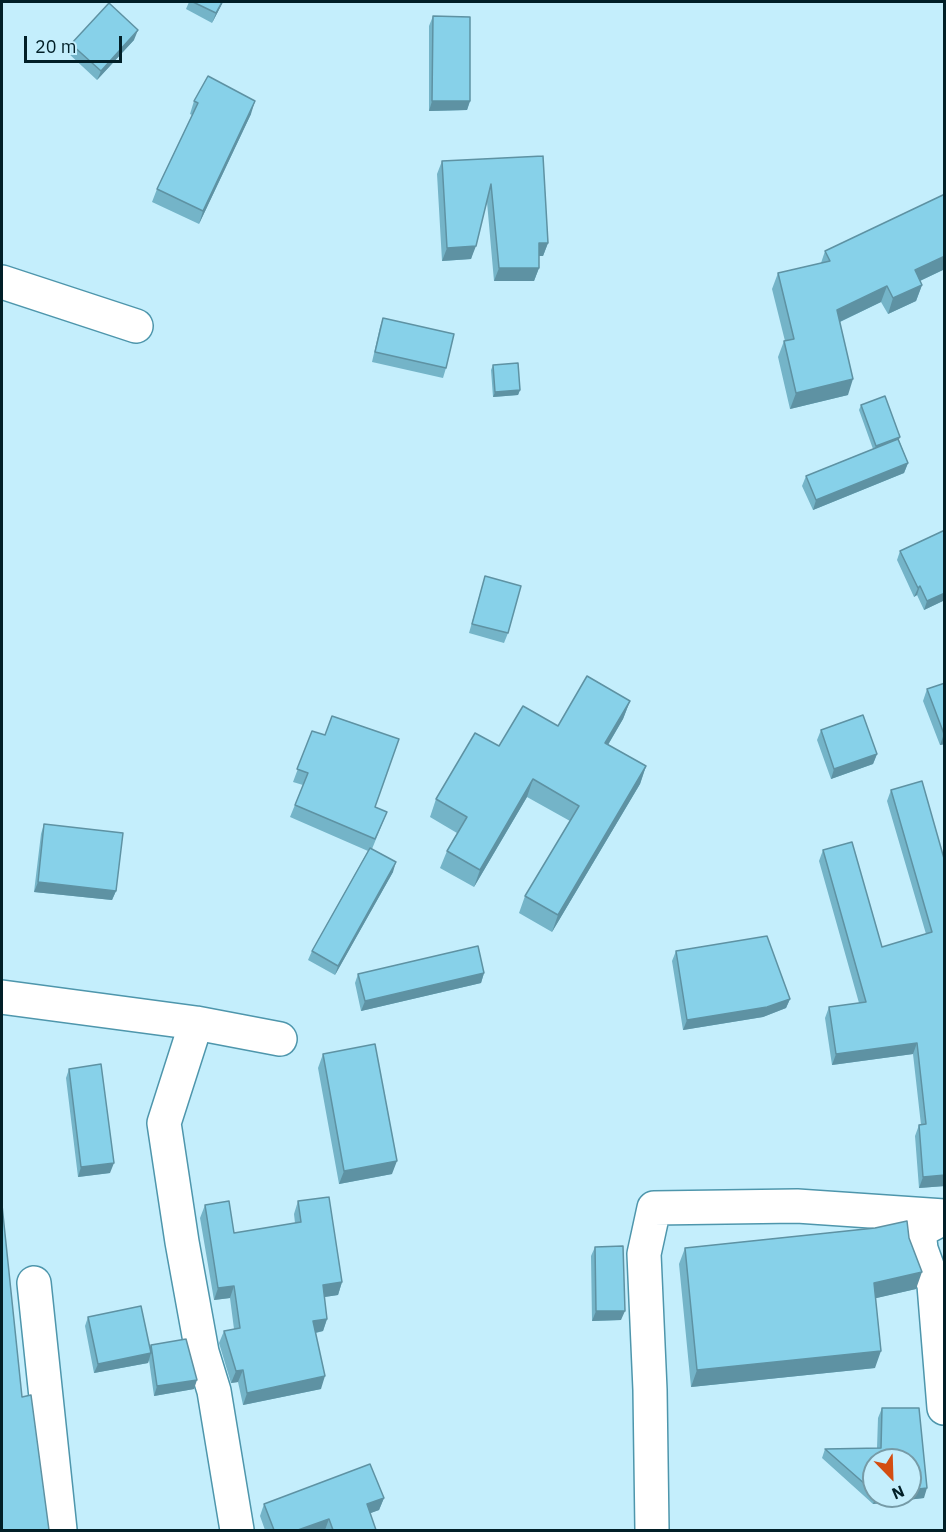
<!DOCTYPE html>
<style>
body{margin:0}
#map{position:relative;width:946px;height:1532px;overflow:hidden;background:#c4eefc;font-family:"IBM Plex Sans",sans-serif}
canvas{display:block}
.frame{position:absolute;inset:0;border:3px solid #011f27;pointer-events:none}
.north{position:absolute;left:862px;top:1448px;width:60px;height:60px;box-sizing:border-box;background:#c4eefc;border:2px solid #769ba7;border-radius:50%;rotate:157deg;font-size:16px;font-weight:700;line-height:24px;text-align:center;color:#011f27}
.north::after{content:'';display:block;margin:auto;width:21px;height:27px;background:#d34d11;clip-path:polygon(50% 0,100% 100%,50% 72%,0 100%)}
.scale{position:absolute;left:24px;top:36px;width:98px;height:27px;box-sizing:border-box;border:3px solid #011f27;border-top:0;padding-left:8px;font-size:18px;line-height:21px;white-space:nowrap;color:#011f27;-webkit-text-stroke:4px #c4eefc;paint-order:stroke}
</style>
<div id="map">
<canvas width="946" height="1532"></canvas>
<div class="frame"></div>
<div class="north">N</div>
<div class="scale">20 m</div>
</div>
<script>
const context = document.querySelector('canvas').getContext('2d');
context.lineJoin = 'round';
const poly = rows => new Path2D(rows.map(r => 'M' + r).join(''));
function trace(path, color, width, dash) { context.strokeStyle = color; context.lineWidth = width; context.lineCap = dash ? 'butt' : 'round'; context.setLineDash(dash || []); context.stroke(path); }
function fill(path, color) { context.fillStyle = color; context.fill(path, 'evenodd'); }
const minor = poly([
 [2,282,136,326],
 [2,997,196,1023,280,1039],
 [196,1023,164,1123,182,1242,202,1352,214,1391,237,1530],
 [944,1218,919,1231,921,1249,934,1285,944,1408],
 [34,1283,60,1530],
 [652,1530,650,1390,644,1254,654,1208,797,1206,944,1216]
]);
const wall = poly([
 [189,2,223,2,212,23,186,9],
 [433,16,470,101,467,110,429,111,429,26],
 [134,40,97,80,68,53,71,44],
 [194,101,251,114,199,224,152,202,157,189,192,115,190,114],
 [543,156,548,243,543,256,539,256,539,268,534,281,494,281,487,202,471,259,442,261,437,174,442,161],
 [945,194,945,269,920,281,922,285,916,301,888,314,881,302,840,322,848,395,790,409,778,357,784,341,785,341,772,289,778,273,821,263,825,251],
 [383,318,446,368,443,378,372,362,380,327],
 [493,365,520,390,518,395,493,397,491,370],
 [861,405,899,440,908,463,904,473,813,510,802,486,806,476,873,449,859,410],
 [945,530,945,600,924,610,917,595,914,597,897,560,900,551],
 [485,576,508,633,504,643,469,633],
 [945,683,945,744,940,745,923,701,927,689],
 [630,701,623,719,608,745,646,766,640,784,552,932,519,913,525,896,570,821,527,797,474,887,440,868,447,851,457,833,430,817,436,799,499,746],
 [821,730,877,754,873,764,831,779,817,740],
 [312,731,375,807,387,812,372,849,393,872,335,975,308,960,312,951,368,851,290,817,303,785,293,782],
 [891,790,945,862,945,1186,919,1188,915,1136,919,1125,921,1125,913,1054,832,1065,825,1018,829,1007,859,1003,819,861,823,850,882,947,926,934,887,801],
 [44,824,116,891,112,900,34,892,41,834],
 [676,951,790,999,786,1008,763,1017,683,1030,672,961],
 [484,973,481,983,361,1011,355,983,358,974],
 [323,1054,392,1174,339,1184,318,1068],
 [69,1069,110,1173,78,1177,66,1078],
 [298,1201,342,1282,338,1295,324,1297,327,1319,323,1331,316,1333,321,1389,243,1405,238,1382,231,1383,219,1343,224,1331,234,1329,230,1298,214,1300,200,1218,205,1205,234,1233,295,1223,294,1214],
 [875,1228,916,1289,876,1298,875,1368,691,1387,679,1264,685,1248],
 [595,1247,621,1320,592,1321,591,1256],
 [88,1317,150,1348,151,1345,194,1389,154,1396,149,1360,148,1363,94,1373,85,1326],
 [882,1408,924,1498,873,1504,822,1458,825,1449,877,1448,878,1418],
 [874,1460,910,1496,874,1496],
 [384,1498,379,1510,370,1513,376,1530,265,1530,260,1516,264,1504]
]);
const shadedWall = poly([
 [222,2,223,2,212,23,216,13],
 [138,30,134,40,97,80,101,71],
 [255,101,251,114,199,224,203,211],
 [432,101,470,101,467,110,429,111],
 [539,243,548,243,543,256,534,256],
 [476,246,471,259,442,261,447,248],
 [945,256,945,269,909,286,915,270],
 [499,268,539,268,534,281,494,281],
 [922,285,916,301,888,314,893,298],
 [887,286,881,302,831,326,837,310],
 [853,379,848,395,790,409,796,393],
 [520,390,518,395,493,397,495,392],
 [900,437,898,442,874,451,876,446],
 [908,463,904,473,813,510,816,500],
 [920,586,917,595,914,597,918,588],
 [945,593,945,600,924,610,927,601],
 [630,701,623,719,599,760,605,743],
 [945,733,945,744,940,745,944,734],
 [877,754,873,764,831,779,834,769],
 [646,766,640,784,552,932,558,915],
 [533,779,527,797,474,887,480,870],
 [396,862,393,872,335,975,338,966],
 [38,882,116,891,112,900,34,892],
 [484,973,481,983,361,1011,365,1001],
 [790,999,786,1008,763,1017,683,1030,687,1020],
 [917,1043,913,1054,832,1065,836,1054],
 [397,1161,392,1174,339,1184,344,1171],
 [114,1163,110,1173,78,1177,81,1167],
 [945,1175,945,1186,919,1188,923,1177],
 [922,1272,916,1289,868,1300,874,1283],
 [342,1282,338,1295,318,1298,323,1285],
 [234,1286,230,1298,214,1300,218,1288],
 [596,1311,625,1311,621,1320,592,1321],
 [327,1319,323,1331,309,1334,313,1321],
 [881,1351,875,1368,691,1387,697,1370],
 [151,1353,148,1363,94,1373,98,1364],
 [243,1370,238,1382,231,1383,236,1371],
 [325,1376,321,1389,243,1405,247,1393],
 [197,1380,194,1389,154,1396,157,1386],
 [927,1488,924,1498,873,1504,876,1496,910,1496,910,1490],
 [384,1498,379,1510,363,1516,367,1504],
 [329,1519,325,1530,298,1530]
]);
const building = poly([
 [193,2,222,2,216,13,193,2],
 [109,3,138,30,101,71,71,44,109,3],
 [433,16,470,17,470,101,432,101,433,16],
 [208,76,255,101,203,211,157,189,198,103,194,101,208,76],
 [543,156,548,243,539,243,539,268,499,268,491,184,476,246,447,248,442,161,543,156],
 [945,194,945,256,915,270,922,285,893,298,887,286,837,310,853,379,796,393,784,341,794,339,778,273,830,261,825,251,945,194],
 [383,318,454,334,446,368,375,352,383,318],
 [518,363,520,390,495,392,493,365,518,363],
 [885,396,900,437,876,446,861,405,885,396],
 [898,439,908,463,816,500,806,476,898,439],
 [945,530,945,593,927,601,920,586,918,588,900,551,945,530],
 [485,576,521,586,508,633,472,624,485,576],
 [587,676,630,701,605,743,646,766,558,915,525,896,579,806,533,779,480,870,447,851,467,817,436,799,475,733,499,746,523,706,558,726,587,676],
 [945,683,945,733,944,734,927,689,945,683],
 [863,715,877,754,834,769,821,730,863,715],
 [332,716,399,739,375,807,387,812,375,839,295,805,308,773,297,769,312,731,325,735,332,716],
 [922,781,945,862,945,1175,923,1177,919,1125,926,1124,917,1043,836,1054,829,1007,866,1002,823,850,852,842,882,947,932,932,891,790,922,781],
 [44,824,123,833,116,891,38,882,44,824],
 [370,848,396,862,338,966,312,951,370,848],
 [767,936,790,999,767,1007,687,1020,676,951,767,936],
 [478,946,484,973,365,1001,358,974,478,946],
 [375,1044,397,1161,344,1171,323,1054,375,1044],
 [101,1064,114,1163,81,1167,69,1069,101,1064],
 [329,1197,342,1282,323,1285,327,1319,313,1321,325,1376,247,1393,243,1370,236,1371,224,1331,240,1328,234,1286,218,1288,205,1205,229,1201,234,1233,301,1222,298,1201,329,1197],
 [2,1205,22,1397,31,1395,49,1530,2,1530,2,1205],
 [907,1221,909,1238,922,1272,874,1283,881,1351,697,1370,685,1248,875,1228,907,1221],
 [623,1246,625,1311,596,1311,595,1247,623,1246],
 [141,1306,151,1353,98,1364,88,1317,141,1306],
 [186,1339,197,1380,157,1386,151,1345,186,1339],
 [882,1408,919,1408,927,1488,910,1490,910,1460,874,1460,874,1492,825,1449,881,1448,882,1408],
 [370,1464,384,1498,367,1504,376,1530,333,1530,329,1519,298,1530,274,1530,264,1504,370,1464]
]);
trace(minor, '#4e96ac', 36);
trace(minor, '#fff', 33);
fill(wall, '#74b4c8');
fill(shadedWall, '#5e92a3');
fill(building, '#87d1e9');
trace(building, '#5e92a3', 1.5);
</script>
